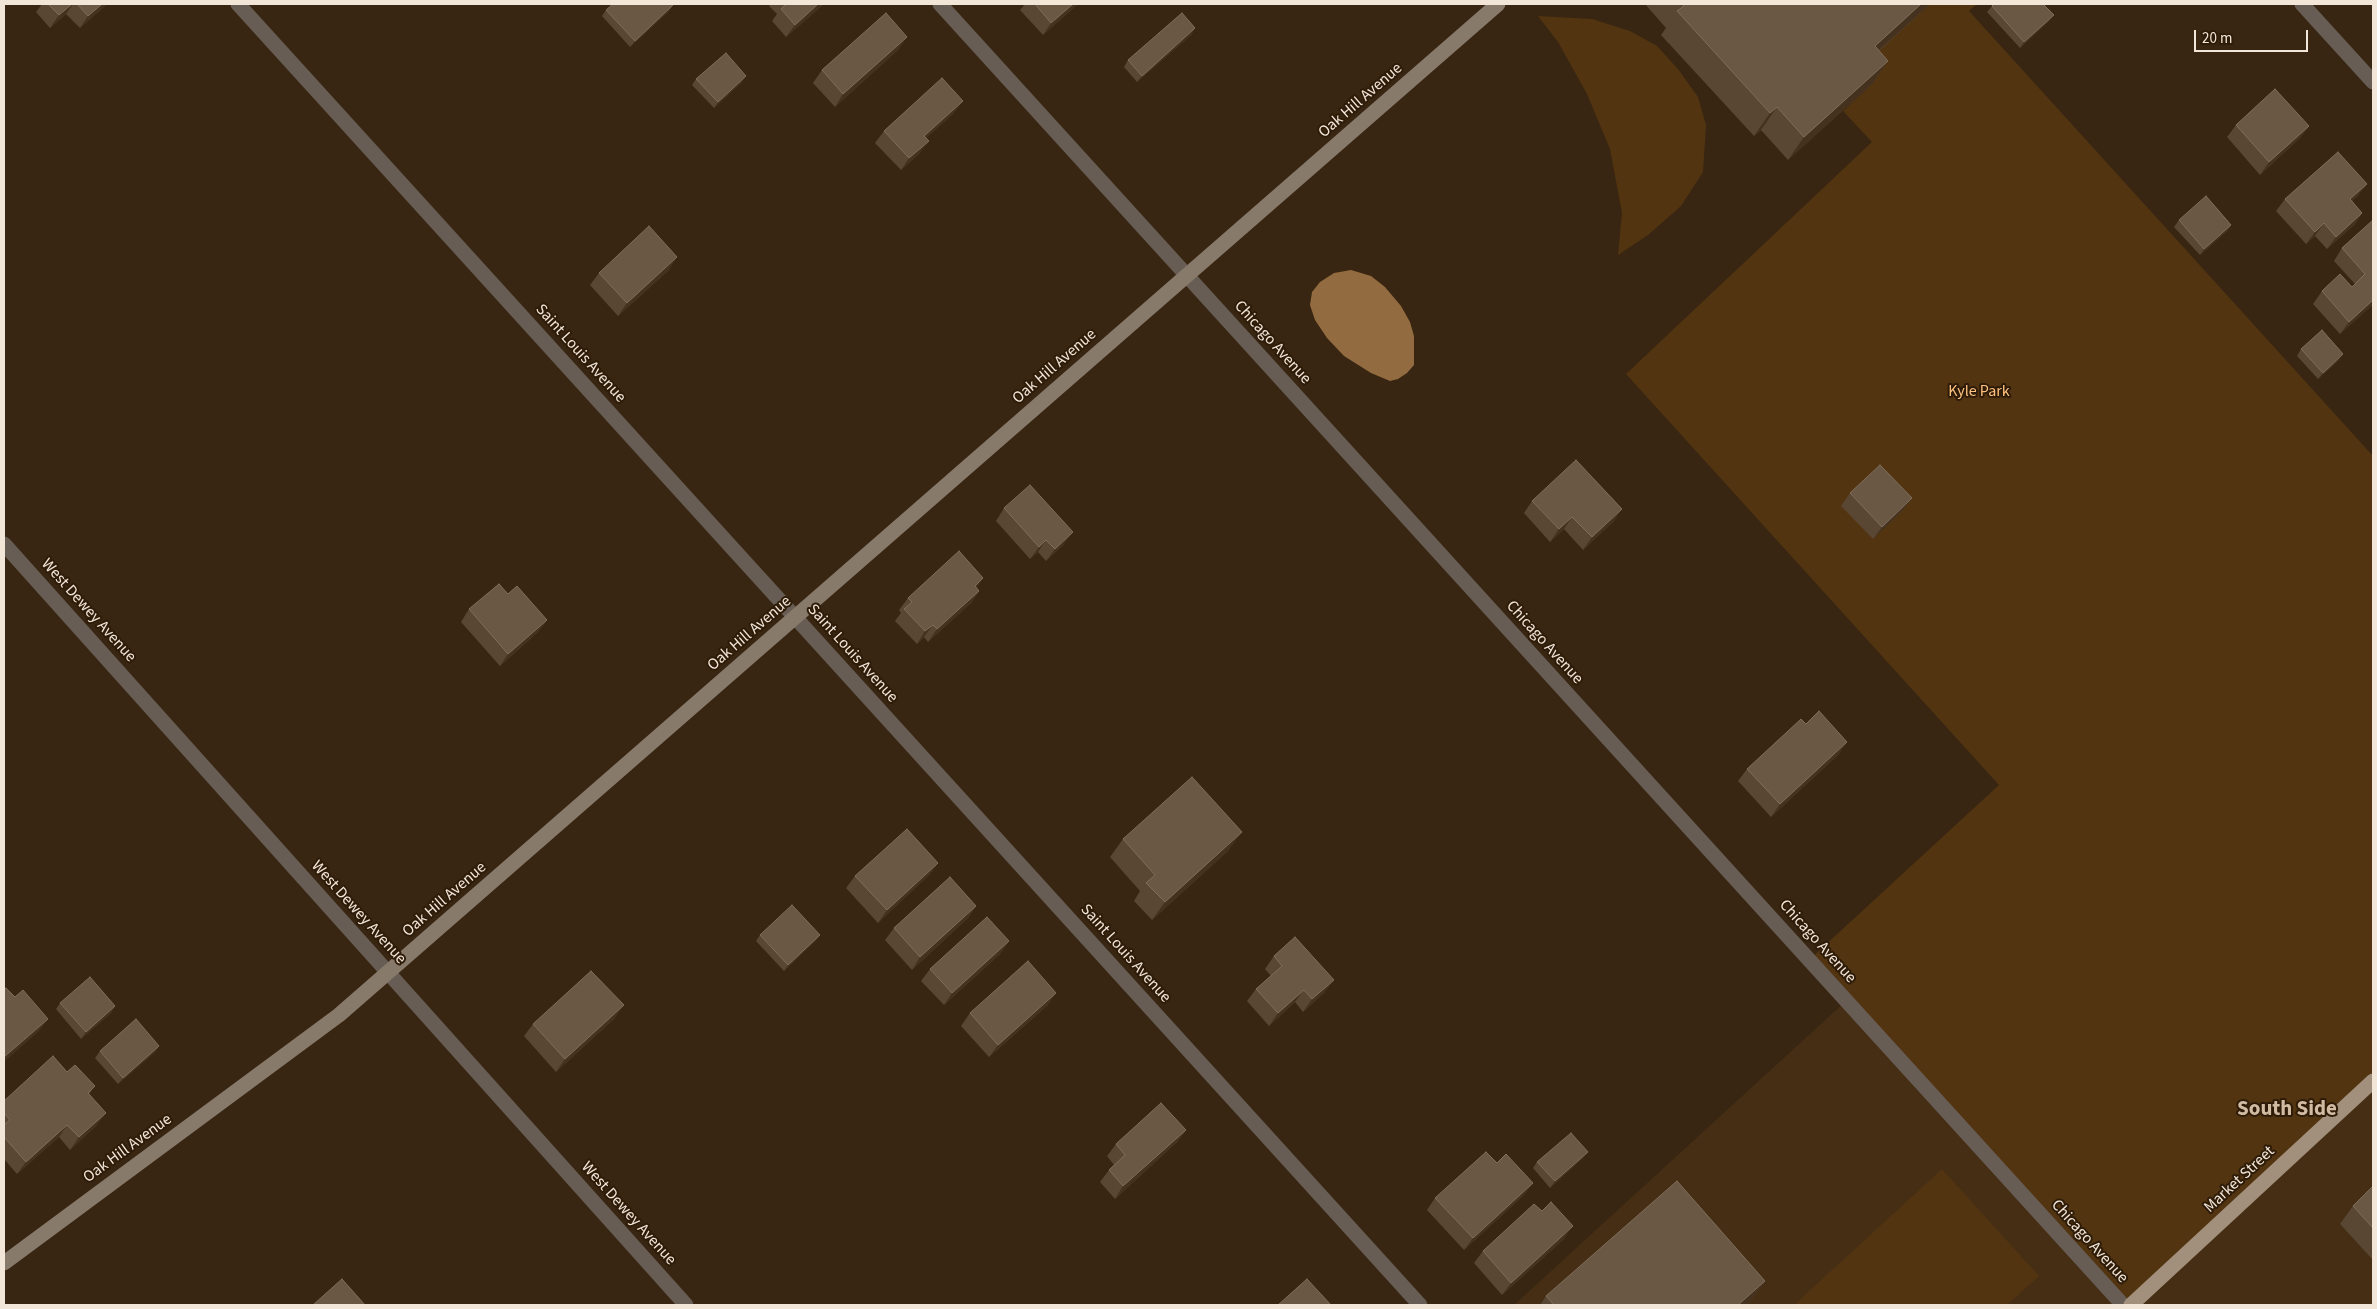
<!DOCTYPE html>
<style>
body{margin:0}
#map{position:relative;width:2377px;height:1309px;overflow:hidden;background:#382612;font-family:"Source Sans 3",sans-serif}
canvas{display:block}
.frame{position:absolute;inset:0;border:5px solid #f2e6d9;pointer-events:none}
.scale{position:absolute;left:2194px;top:30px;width:114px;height:22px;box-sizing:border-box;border:2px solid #f2e6d9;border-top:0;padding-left:6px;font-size:15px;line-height:18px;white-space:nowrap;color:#f2e6d9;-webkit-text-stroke:4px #2e1c08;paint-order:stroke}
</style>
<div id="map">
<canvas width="2377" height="1309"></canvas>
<div class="frame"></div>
<div class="scale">20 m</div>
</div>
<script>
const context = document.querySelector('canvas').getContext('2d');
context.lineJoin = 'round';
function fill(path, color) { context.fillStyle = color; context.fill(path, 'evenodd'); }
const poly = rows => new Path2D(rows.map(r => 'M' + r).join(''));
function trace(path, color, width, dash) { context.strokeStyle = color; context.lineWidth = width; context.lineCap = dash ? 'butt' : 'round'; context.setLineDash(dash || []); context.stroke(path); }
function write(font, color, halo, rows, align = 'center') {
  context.font = font + ' "Source Sans 3",sans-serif'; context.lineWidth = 4; context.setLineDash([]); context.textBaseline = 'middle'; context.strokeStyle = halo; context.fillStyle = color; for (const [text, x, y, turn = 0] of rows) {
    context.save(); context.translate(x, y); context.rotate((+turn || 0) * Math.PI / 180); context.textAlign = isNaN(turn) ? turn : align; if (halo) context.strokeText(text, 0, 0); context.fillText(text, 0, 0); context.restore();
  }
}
const built = poly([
 [2373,670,2373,1305,1514,1305,1846,1001]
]);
const green = poly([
 [1930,4,1977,4,1969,11,2373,456,2373,1081,2131,1305,1809,960,1999,785,1626,374,1872,142,1843,111,1872,84,1858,69],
 [1538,16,1592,19,1630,31,1657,46,1678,69,1698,97,1706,125,1703,172,1681,206,1648,235,1618,255,1622,213,1610,149,1587,94,1558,42],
 [1942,1169,2039,1276,2007,1305,1794,1305]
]);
const water = poly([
 [1351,270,1371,276,1385,287,1401,306,1410,322,1414,336,1414,365,1407,373,1398,379,1390,381,1371,373,1344,356,1327,338,1315,320,1310,305,1312,292,1320,282,1334,273]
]);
const street = poly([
 [238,4,1420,1305],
 [940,4,2123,1305],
 [2302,4,2373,82],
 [4,544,686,1305]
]);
const secondary = poly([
 [4,1263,339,1015,1498,4]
]);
const primary = poly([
 [2131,1305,2373,1081]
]);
const wall = poly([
 [42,4,107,4,80,28,66,14,50,28,36,12],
 [771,4,824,4,786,37,772,21,777,14,769,6],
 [1025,4,1078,4,1043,35,1020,10],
 [1645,4,1930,4,1879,51,1888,61,1872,84,1788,160,1761,130,1754,136,1661,35,1666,28],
 [673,5,669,11,630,47,602,16,606,10],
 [1992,6,2049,21,2020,48,1987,12],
 [1195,28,1191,35,1137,82,1124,67,1128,60],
 [899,49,835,107,813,83,822,70],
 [696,79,742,82,714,108,692,85],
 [954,113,926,138,920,153,901,170,875,143,884,131],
 [2236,125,2309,126,2300,138,2260,175,2227,137],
 [2358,196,2352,201,2362,213,2354,225,2327,249,2315,236,2306,244,2276,211,2285,199],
 [2179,220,2231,225,2227,231,2200,255,2174,227],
 [2373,220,2373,304,2340,334,2313,304,2322,291,2352,287,2355,284,2334,261,2342,248],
 [669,270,618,316,590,285,599,273],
 [2301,349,2339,360,2318,379,2297,356],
 [1850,493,1912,498,1903,510,1873,539,1841,506],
 [1532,501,1614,521,1583,550,1564,529,1550,542,1524,513],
 [1004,508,1064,544,1046,561,1038,552,1030,559,996,521],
 [977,588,979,591,971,603,928,642,924,637,917,644,895,621,901,613,899,610,908,598],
 [469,609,547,620,538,632,500,666,461,622],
 [1839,754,1771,817,1738,781,1747,769],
 [1123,839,1229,850,1152,920,1134,901,1140,891,1110,857],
 [938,863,929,875,878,923,846,888,855,876],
 [976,906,968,918,912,970,885,940,894,928],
 [760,935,820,935,815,941,784,971,756,941],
 [1009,941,1000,954,944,1005,921,981,930,969],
 [1274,956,1325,992,1303,1012,1295,1002,1269,1026,1247,1001,1256,989,1271,976,1265,969],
 [60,1003,115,1006,111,1013,81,1039,56,1009],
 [1048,1005,989,1057,961,1026,970,1013],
 [615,1018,556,1072,524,1036,533,1024],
 [159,1046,155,1052,118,1084,95,1058,100,1051],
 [67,1072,95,1086,89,1094,97,1125,70,1150,59,1137,17,1174,4,1159,4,1101],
 [1186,1130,1177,1142,1115,1199,1100,1182,1109,1170,1114,1165,1107,1156,1116,1144],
 [1583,1158,1550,1188,1533,1168,1537,1162],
 [2373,1186,2373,1260,2340,1224,2353,1206],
 [1524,1195,1464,1250,1427,1210,1435,1198],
 [1542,1211,1564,1239,1502,1295,1474,1263,1483,1251],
 [1765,1281,1748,1305,1540,1305,1546,1296]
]);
const shadedWall = poly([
 [72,4,73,4,66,14,50,28,59,15],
 [102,4,107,4,80,28,88,16],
 [818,4,824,4,786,37,795,25],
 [1073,4,1078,4,1043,35,1051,23],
 [1921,4,1930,4,1858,69,1875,46],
 [673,5,669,11,630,47,635,41],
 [2054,15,2049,21,2020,48,2024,42],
 [1195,28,1191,35,1137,82,1142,76],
 [907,37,899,49,835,107,843,94],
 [1888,61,1872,84,1788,160,1804,137],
 [746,76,742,82,714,108,718,102],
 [963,101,954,113,915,148,924,136],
 [1777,107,1761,130,1754,136,1770,113],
 [2309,126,2300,138,2260,175,2269,162],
 [929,141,920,153,901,170,909,158],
 [2367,184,2358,196,2341,211,2350,199],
 [2362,213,2354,225,2327,249,2336,237],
 [2324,223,2315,236,2306,244,2315,232],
 [2231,225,2227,231,2200,255,2204,249],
 [677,257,669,270,618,316,627,303],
 [2373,300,2373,305,2340,334,2349,322],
 [2343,354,2339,360,2318,379,2323,373],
 [1912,498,1903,510,1873,539,1882,527],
 [1622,509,1614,521,1583,550,1592,537],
 [1572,517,1564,529,1550,542,1559,529],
 [1073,532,1064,544,1046,561,1055,549],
 [1046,540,1038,552,1030,559,1039,547],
 [983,578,975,591,975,586],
 [979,591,971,603,928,642,937,629],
 [547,620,538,632,500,666,508,654],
 [933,625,924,637,917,644,925,631],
 [1847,742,1839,754,1771,817,1780,804],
 [1242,832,1229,850,1152,920,1165,902],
 [938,863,929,875,878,923,887,910],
 [976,906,968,918,912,970,920,957],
 [820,935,815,941,784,971,788,965],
 [1009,941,1000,954,944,1005,952,993],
 [1334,980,1325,992,1303,1012,1312,999],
 [1304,990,1295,1002,1269,1026,1278,1013],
 [1056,993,1048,1005,989,1057,998,1045],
 [624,1005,615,1018,556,1072,565,1059],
 [115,1006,111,1013,81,1039,86,1032],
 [48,1019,39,1031,4,1062,4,1057],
 [159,1046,155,1052,118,1084,123,1078],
 [106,1113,97,1125,70,1150,79,1137],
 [67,1125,59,1137,17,1174,26,1162],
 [1186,1130,1177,1142,1115,1199,1123,1186],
 [1588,1152,1583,1158,1550,1188,1555,1181],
 [1533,1183,1524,1195,1464,1250,1473,1238],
 [1573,1226,1564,1239,1502,1295,1511,1283],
 [1765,1281,1748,1305,1738,1305]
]);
const building = poly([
 [48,4,72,4,59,15,48,4],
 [77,4,102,4,88,16,77,4],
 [613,4,672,4,673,5,635,41,606,10,613,4],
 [786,4,818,4,795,25,781,9,786,4],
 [1035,4,1073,4,1051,23,1035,4],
 [1682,4,1921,4,1875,46,1888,61,1804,137,1777,107,1770,113,1677,11,1684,6,1682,4],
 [1994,4,2043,4,2054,15,2024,42,1992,6,1994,4],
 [886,13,907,37,843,94,822,70,886,13],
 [1182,13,1195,28,1142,76,1128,60,1182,13],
 [726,53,746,76,718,102,696,79,726,53],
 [942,78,963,101,924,136,929,141,909,158,884,131,942,78],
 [2275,89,2309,126,2269,162,2236,125,2275,89],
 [2338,152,2367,184,2350,199,2362,213,2336,237,2324,223,2315,232,2285,199,2338,152],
 [2206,196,2231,225,2204,249,2179,220,2206,196],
 [2373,220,2373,300,2349,322,2322,291,2340,274,2352,287,2365,274,2342,248,2373,220],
 [649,226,677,257,627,303,599,273,649,226],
 [2322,330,2343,354,2323,373,2301,349,2322,330],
 [1576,460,1622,509,1592,537,1572,517,1559,529,1532,501,1576,460],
 [1880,465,1912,498,1882,527,1850,493,1880,465],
 [1030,485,1073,532,1055,549,1046,540,1039,547,1004,508,1030,485],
 [959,551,983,578,975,586,979,591,937,629,933,625,925,631,904,609,912,602,908,598,959,551],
 [499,584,508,594,517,586,547,620,508,654,469,609,499,584],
 [1819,711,1847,742,1780,804,1747,769,1801,719,1806,724,1819,711],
 [1192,777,1242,832,1165,902,1146,883,1155,875,1123,839,1192,777],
 [907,829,938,863,887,910,855,876,907,829],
 [950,877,976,906,920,957,894,928,950,877],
 [792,905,820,935,788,965,760,935,792,905],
 [987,917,1009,941,952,993,930,969,987,917],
 [1295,937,1334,980,1312,999,1304,990,1278,1013,1256,989,1282,966,1274,956,1295,937],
 [1028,961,1056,993,998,1045,970,1013,1028,961],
 [591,971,624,1005,565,1059,533,1024,591,971],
 [90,977,115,1006,86,1032,60,1003,90,977],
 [6,988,15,997,23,990,48,1019,4,1057,4,990,6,988],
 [136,1019,159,1046,123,1078,100,1051,136,1019],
 [53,1056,67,1072,75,1065,95,1086,88,1093,106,1113,79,1137,67,1125,26,1162,4,1137,4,1125,10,1120,4,1113,4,1101,53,1056],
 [1161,1103,1186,1130,1123,1186,1109,1170,1125,1155,1116,1144,1161,1103],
 [1571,1133,1588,1152,1555,1181,1537,1162,1571,1133],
 [1486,1152,1497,1163,1506,1154,1533,1183,1473,1238,1435,1198,1486,1152],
 [1677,1181,1765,1281,1738,1305,1554,1305,1546,1296,1677,1181],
 [2373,1186,2373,1228,2353,1206,2373,1186],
 [1551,1202,1573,1226,1511,1283,1483,1251,1534,1204,1542,1211,1551,1202],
 [342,1279,365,1305,313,1305,342,1279],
 [1307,1279,1331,1305,1278,1305,1307,1279]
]);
const streetNames = [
 ["Oak Hill Avenue",1361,101,-41],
 ["Chicago Avenue",1272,343,48],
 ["Saint Louis Avenue",580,354,48],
 ["Oak Hill Avenue",1055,367,-41],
 ["West Dewey Avenue",88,611,48],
 ["Oak Hill Avenue",750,634,-41],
 ["Chicago Avenue",1544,643,48],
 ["Saint Louis Avenue",852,654,48],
 ["Oak Hill Avenue",445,900,-41],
 ["West Dewey Avenue",358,913,48],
 ["Chicago Avenue",1817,942,48],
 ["Saint Louis Avenue",1125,954,48],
 ["Oak Hill Avenue",128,1149,-36],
 ["Market Street",2240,1180,-43],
 ["West Dewey Avenue",628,1214,48],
 ["Chicago Avenue",2089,1242,48]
];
const parkNames = [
 ["Kyle Park",1979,392]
];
const districtNames = [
 ["South Side",2287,1110]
];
fill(built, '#452e14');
fill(green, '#523411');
fill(water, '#936b40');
trace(street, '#675d54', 15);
trace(secondary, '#887a6b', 15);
trace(primary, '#a2907c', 15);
fill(wall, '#594633');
fill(shadedWall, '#45321e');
fill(building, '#6a5744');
trace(building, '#7f6e5c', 1);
write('16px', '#f2e6d9', '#2e1c08', streetNames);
write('16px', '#fec180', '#2e1c08', parkNames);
write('bold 21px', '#d2bba3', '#2e1c08', districtNames);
</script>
